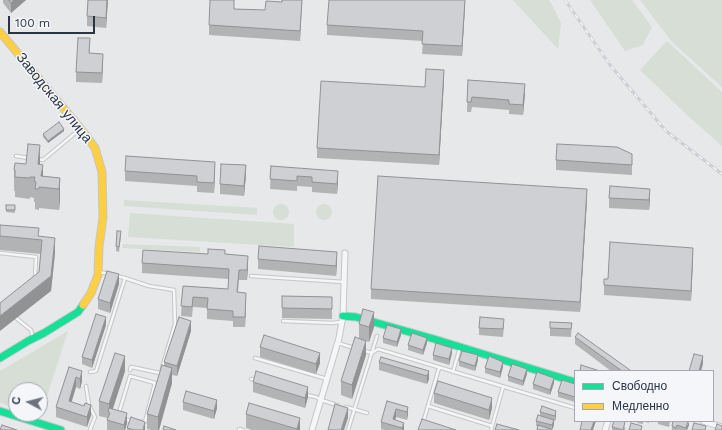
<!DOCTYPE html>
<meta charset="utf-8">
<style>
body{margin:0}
#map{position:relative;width:722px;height:430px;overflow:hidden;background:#e6e8ea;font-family:"Work Sans",sans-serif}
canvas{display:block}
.legend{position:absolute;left:574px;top:370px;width:140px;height:52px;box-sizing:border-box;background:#f4f6f9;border:1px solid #a4a8b1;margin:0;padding:5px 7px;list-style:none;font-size:12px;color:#2b3445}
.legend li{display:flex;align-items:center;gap:8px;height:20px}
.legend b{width:20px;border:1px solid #a4a8b1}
.north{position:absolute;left:8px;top:382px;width:40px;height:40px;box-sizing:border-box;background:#f4f6f9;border:1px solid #a4a8b1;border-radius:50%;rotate:277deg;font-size:11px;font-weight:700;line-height:16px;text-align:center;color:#2b3445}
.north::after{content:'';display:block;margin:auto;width:14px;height:18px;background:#6c737f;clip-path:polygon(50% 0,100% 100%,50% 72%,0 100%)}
.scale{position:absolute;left:8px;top:16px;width:87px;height:18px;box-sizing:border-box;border:2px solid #2b3445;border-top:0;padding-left:5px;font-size:12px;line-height:14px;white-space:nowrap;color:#2b3445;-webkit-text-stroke:3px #f4f6f9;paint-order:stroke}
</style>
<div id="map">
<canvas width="722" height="430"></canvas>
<ul class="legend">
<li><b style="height:5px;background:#16e098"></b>Свободно</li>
<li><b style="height:5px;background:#ffcf43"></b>Медленно</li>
</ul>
<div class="north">С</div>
<div class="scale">100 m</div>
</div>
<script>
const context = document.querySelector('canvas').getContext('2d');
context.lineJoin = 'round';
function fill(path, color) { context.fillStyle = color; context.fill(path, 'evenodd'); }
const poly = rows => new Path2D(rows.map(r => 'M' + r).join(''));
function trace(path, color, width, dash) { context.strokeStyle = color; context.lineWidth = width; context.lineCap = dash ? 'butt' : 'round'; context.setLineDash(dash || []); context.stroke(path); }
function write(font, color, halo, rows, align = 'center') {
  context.font = font + ' "Work Sans",sans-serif'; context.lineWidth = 3; context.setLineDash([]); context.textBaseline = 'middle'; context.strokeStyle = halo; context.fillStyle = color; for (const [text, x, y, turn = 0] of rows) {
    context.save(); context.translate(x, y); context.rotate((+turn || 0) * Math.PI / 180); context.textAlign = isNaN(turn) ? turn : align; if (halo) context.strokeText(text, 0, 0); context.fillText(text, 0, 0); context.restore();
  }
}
const green = poly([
 [513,0,549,0,552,5,561,23,558,49],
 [590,0,632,0,652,27,643,45,625,51],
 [640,0,722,0,722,87,672,42],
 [667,41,722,92,722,146,687,115,640,70],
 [124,200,257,208,257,215,124,206],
 '316 212a8 8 0 1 1 16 0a8 8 0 1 1-16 0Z',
 '273 212a8 8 0 1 1 16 0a8 8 0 1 1-16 0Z',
 [130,213,294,224,294,247,128,237],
 [123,244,200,247,200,252,122,248],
 [68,331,41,415,36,414,40,414,40,390,16,390,16,408,0,403,0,371]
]);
const lane = poly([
 [16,156,29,158],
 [38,159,43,160,80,129],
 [0,253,36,257,35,278],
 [99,272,110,274],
 [251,276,344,282],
 [125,278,149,286,174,290,175,324,162,368],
 [16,318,31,330,33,338],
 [283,321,332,323,341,322],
 [338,343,354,348],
 [365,351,372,353,378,349,575,408],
 [255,358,327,379],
 [130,370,131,367,160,373,160,372],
 [90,372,96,371,125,278,116,276],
 [453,372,460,347],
 [130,376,155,383,145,422,130,421,118,416,130,376],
 [251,379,257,380],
 [86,386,89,405,95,417,90,430],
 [306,395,316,397,321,400,337,405],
 [428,406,492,426],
 [346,407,367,413],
 [423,423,439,368],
 [239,429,243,430],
 [348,430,377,336],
 [491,430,503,387]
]);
const street = poly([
 [703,421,722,427],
 [312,430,339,338,343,316,345,253],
 [605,430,608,421]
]);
const fast = poly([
 [343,316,356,317,434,339,575,382],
 [0,358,28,341,44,333,78,312,83,305],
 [0,411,61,430]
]);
const slow = poly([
 [0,32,84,133,95,148,102,172,103,217,99,247,98,275,91,293,83,305]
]);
const rail = poly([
 [565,0,610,65,666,131,722,174]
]);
const wall = poly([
 [3,0,26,0,11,13,3,3],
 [108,0,106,28,87,26,87,16],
 [282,0,302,0,300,41,209,35,209,25,235,9,265,10,282,2],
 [465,5,462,56,422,54,423,41,327,35,327,25],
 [90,48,89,53,103,64,102,83,76,82,76,72],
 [444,80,439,165,317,158,317,148,425,87],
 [468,80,525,94,523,115,509,114,509,110,472,107,471,112,467,112],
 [64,131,48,143,43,137,43,134],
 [632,154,632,175,556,170,556,160],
 [26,164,40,164,43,176,60,178,60,199,59,210,39,208,39,210,35,209,35,202,34,202,34,198,30,197,30,199,15,197,15,191,14,191,14,170],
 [271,166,338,181,337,194,312,192,312,187,297,186,297,191,270,189],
 [125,171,215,172,214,193,197,192,197,186,125,181],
 [246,175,244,196,220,194,220,184],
 [609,198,650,199,649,210,609,208],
 [587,199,580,312,371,299,371,289],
 [6,205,15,205,15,213,6,212],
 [0,225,39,236,55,253,51,291,39,272,41,254,0,250],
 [121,236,119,252,116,251,116,246],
 [208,254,225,254,248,266,247,280,239,280,238,292,246,303,245,327,233,327,233,321,207,319,207,308,193,307,192,317,181,316,183,286,228,289,229,279,142,273,142,263],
 [693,258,691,301,604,295,604,285],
 [258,259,337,262,336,276,258,269],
 [119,284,110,313,98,309,98,299],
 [282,296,332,297,332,319,282,318],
 [550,322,572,323,571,337,550,336],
 [359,324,374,327,369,342,366,341,366,355,352,399,341,395,341,381,359,338],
 [106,325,92,368,82,364,82,357],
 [504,326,503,337,479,335,479,328],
 [191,331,177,376,172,375,172,383,159,430,151,430,147,429,147,414,164,366,164,362],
 [401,335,397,347,383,343,383,338],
 [575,337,630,371,611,371,575,344],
 [427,343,423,355,408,350,408,345],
 [260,347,320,363,316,374,260,357],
 [452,353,449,365,433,360,433,355],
 [478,360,475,371,459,366,459,361],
 [379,362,429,371,429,379,427,384,379,370],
 [69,367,82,381,80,389,76,387,71,402,91,415,87,427,56,417,56,407],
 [503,367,500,378,485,373,485,368],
 [125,371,112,409,127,423,125,430,107,430,107,420,108,418,99,416,99,401],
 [527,374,523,386,508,381,508,376],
 [253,382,308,397,305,408,253,392],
 [554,383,550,395,533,389,533,384],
 [575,384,575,402,558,397,558,392],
 [434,393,492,408,489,420,434,403],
 [387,401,408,407,408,414,407,420,396,417,395,420,404,430,384,430,381,429,381,422],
 [183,402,217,408,214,419,183,410],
 [540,412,556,416,555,421,554,421,554,425,552,430,537,430,538,426,536,426,536,421,540,416],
 [246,414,300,430,252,430,246,428],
 [637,421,649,421,649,423,643,421,643,424,637,423],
 [658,421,670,421,669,427,658,424],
 [673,421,689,425,687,430,672,430,672,426],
 [612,427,625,427,625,430,612,430],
 [127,428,145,430,127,430]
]);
const shadedWall = poly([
 [14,0,26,0,11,13,11,3],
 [107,0,108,0,106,28,106,18],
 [302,0,300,41,300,31],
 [465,0,465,5,462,56,462,46],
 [103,54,103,64,102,83,102,73],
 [444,70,444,80,439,165,439,155],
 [525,84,525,94,523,115,523,105],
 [64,129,64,131,48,143,48,141],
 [40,145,40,166,38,164],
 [215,162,215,172,214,193,214,183],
 [43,165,43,185,41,176],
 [246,165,246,175,244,196,244,186],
 [338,171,338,181,337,194,337,184],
 [60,178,60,199,59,210,59,189],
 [587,189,587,199,580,312,580,302],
 [650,189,650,199,649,210,649,200],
 [55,238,55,253,51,291,0,331,0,316,51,276],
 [693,248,693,258,691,301,691,291],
 [337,252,337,262,336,276,336,266],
 [248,256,248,266,247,280,247,270],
 [119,274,119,284,110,313,110,303],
 [246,293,246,303,245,327,245,317],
 [374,312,374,327,369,342,369,327],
 [106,317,106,325,92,368,92,360],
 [191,321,191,331,177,376,177,366],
 [401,329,401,335,397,347,397,342],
 [427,338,427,343,423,355,423,350],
 [366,341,366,355,352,399,352,385],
 [452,348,452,353,449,365,449,359],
 [320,353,320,363,316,374,316,364],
 [478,355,478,360,475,371,475,366],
 [125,356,125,371,110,418,109,404],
 [703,356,703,364,701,371,699,371],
 [503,362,503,367,500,378,500,372],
 [172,368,172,383,159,430,158,430,158,417],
 [527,369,527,374,523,386,523,381],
 [82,371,82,381,80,389,80,379],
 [429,371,429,379,427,384,427,376],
 [76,377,76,387,69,411,69,401],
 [554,378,554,383,550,395,550,390],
 [308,387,308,397,305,408,305,398],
 [492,398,492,408,489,420,489,410],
 [217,400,217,408,214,419,214,411],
 [91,405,91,415,87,427,87,417],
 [408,407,408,414,407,420,407,412],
 [348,408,348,418,344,430,341,430],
 [396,409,396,417,393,427,393,419],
 [556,411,556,416,555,421,555,416],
 [127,413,127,423,125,430,124,430,124,425],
 [300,418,300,430,297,430,297,429],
 [554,420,554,425,552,430,552,425],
 [594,421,596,421,593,430,591,430],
 [689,421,689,425,687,430,686,430],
 [145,422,145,430,143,430],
 [404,423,404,430,402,430,402,428]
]);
const building = poly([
 [9,0,14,0,11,3,9,0],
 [88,0,107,0,106,18,87,16,88,0],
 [210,0,234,0,234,9,265,10,266,1,282,2,282,0,302,0,300,31,209,25,210,0],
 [329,0,465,0,462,46,422,44,423,31,327,25,329,0],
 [78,38,90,38,89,53,103,54,102,73,76,72,78,38],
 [426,69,444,70,439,155,317,148,321,81,425,87,426,69],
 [468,80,525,84,523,105,509,104,509,100,472,97,471,102,467,102,468,80],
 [59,122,64,129,48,141,43,134,59,122],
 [28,144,40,145,38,164,43,165,41,176,60,178,59,189,39,187,39,189,35,189,36,182,34,181,35,177,30,177,30,178,15,177,15,170,14,170,15,163,26,164,28,144],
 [557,144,617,147,632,154,632,165,556,160,557,144],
 [126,156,215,162,214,183,197,182,197,176,125,171,126,156],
 [221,164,246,165,244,186,220,184,221,164],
 [271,166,338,171,337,184,312,182,312,177,297,176,297,181,270,179,271,166],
 [378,176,587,189,580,302,371,289,378,176],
 [610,186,650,189,649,200,609,198,610,186],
 [6,205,15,205,15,210,6,210,6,205],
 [0,225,39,228,38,236,55,238,51,276,0,316,0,303,39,272,42,240,0,236,0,225],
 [117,231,121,231,119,247,116,246,117,231],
 [610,242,693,248,691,291,604,285,604,279,608,279,610,242],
 [259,246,337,252,336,266,258,259,259,246],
 [208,249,225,250,225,254,248,256,247,270,239,270,237,292,246,293,245,317,233,317,233,311,207,309,208,298,193,297,192,307,181,306,183,286,228,289,229,269,142,263,143,250,208,254,208,249],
 [107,271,119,274,110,303,98,299,107,271],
 [282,296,332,297,332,309,282,308,282,296],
 [363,309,374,312,369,327,359,324,363,309],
 [96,314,106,317,92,360,82,357,96,314],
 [179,317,191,321,177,366,164,362,179,317],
 [480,317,504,319,503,329,479,328,480,317],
 [550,322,572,323,571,329,550,328,550,322],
 [387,325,401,329,397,342,383,338,387,325],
 [412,333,427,338,423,350,408,345,412,333],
 [578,333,630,370,629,371,622,371,575,337,578,333],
 [264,335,320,353,316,364,260,347,264,335],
 [355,337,366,341,352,385,341,381,355,337],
 [436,343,452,348,449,359,433,355,436,343],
 [462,351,478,355,475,366,459,361,462,351],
 [115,353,125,356,109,404,99,401,115,353],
 [694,354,703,356,699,371,689,371,694,354],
 [489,356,503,362,500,372,485,368,489,356],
 [381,357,429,371,427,376,379,362,381,357],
 [512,364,527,369,523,381,508,376,512,364],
 [162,365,172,368,158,417,147,414,162,365],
 [581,365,600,371,580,371,581,365],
 [69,367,82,371,80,379,76,377,69,401,84,406,85,403,91,405,87,417,56,407,69,367],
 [256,371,308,387,305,398,253,382,256,371],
 [537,372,554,378,550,390,533,384,537,372],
 [562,380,575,384,575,397,558,392,562,380],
 [438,381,492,398,489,410,434,393,438,381],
 [186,391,217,400,214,411,183,402,186,391],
 [387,401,408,407,407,412,396,409,393,419,404,423,402,428,381,422,387,401],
 [249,403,300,418,297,429,246,414,249,403],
 [335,404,348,408,341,430,328,430,335,404],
 [542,406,556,411,555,416,540,412,542,406],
 [109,408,127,413,124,425,107,420,110,413,108,412,109,408],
 [538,415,554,420,552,425,536,421,538,415],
 [131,417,145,422,143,430,134,430,127,428,131,417],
 [422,419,456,430,418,430,422,419],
 [582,421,594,421,591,430,580,430,582,421],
 [614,421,622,421,625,422,623,430,612,427,614,421],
 [673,421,688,421,686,428,677,425,676,428,672,426,673,421],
 [631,423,642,426,641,430,629,430,631,423],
 [694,423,706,426,705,430,692,430,694,423],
 [497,424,519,430,495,430,497,424],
 [717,424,722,426,722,430,715,430,717,424],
 [2,425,17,430,0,430,2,425],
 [538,425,551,429,551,430,537,430,538,425],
 [164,426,176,430,163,430,164,426]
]);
const streetNames = [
 ["Заводская улица",54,98,51]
];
fill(green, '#d6ded6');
trace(lane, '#c4c6c8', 4.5);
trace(street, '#c4c6c8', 7);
trace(fast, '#c4c6c8', 9);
trace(slow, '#c4c6c8', 9);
trace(lane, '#f5f6f7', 2.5);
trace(street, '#f5f6f7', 5);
trace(fast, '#16e098', 7);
trace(slow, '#ffcf43', 7);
trace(rail, '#cecfd2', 3);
trace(rail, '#f4f6f9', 1.5, [4.5]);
fill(wall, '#b1b3b5');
fill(shadedWall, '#909294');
fill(building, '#ced0d3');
trace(building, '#909294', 1);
write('14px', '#2b3445', '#f4f6f9', streetNames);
</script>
